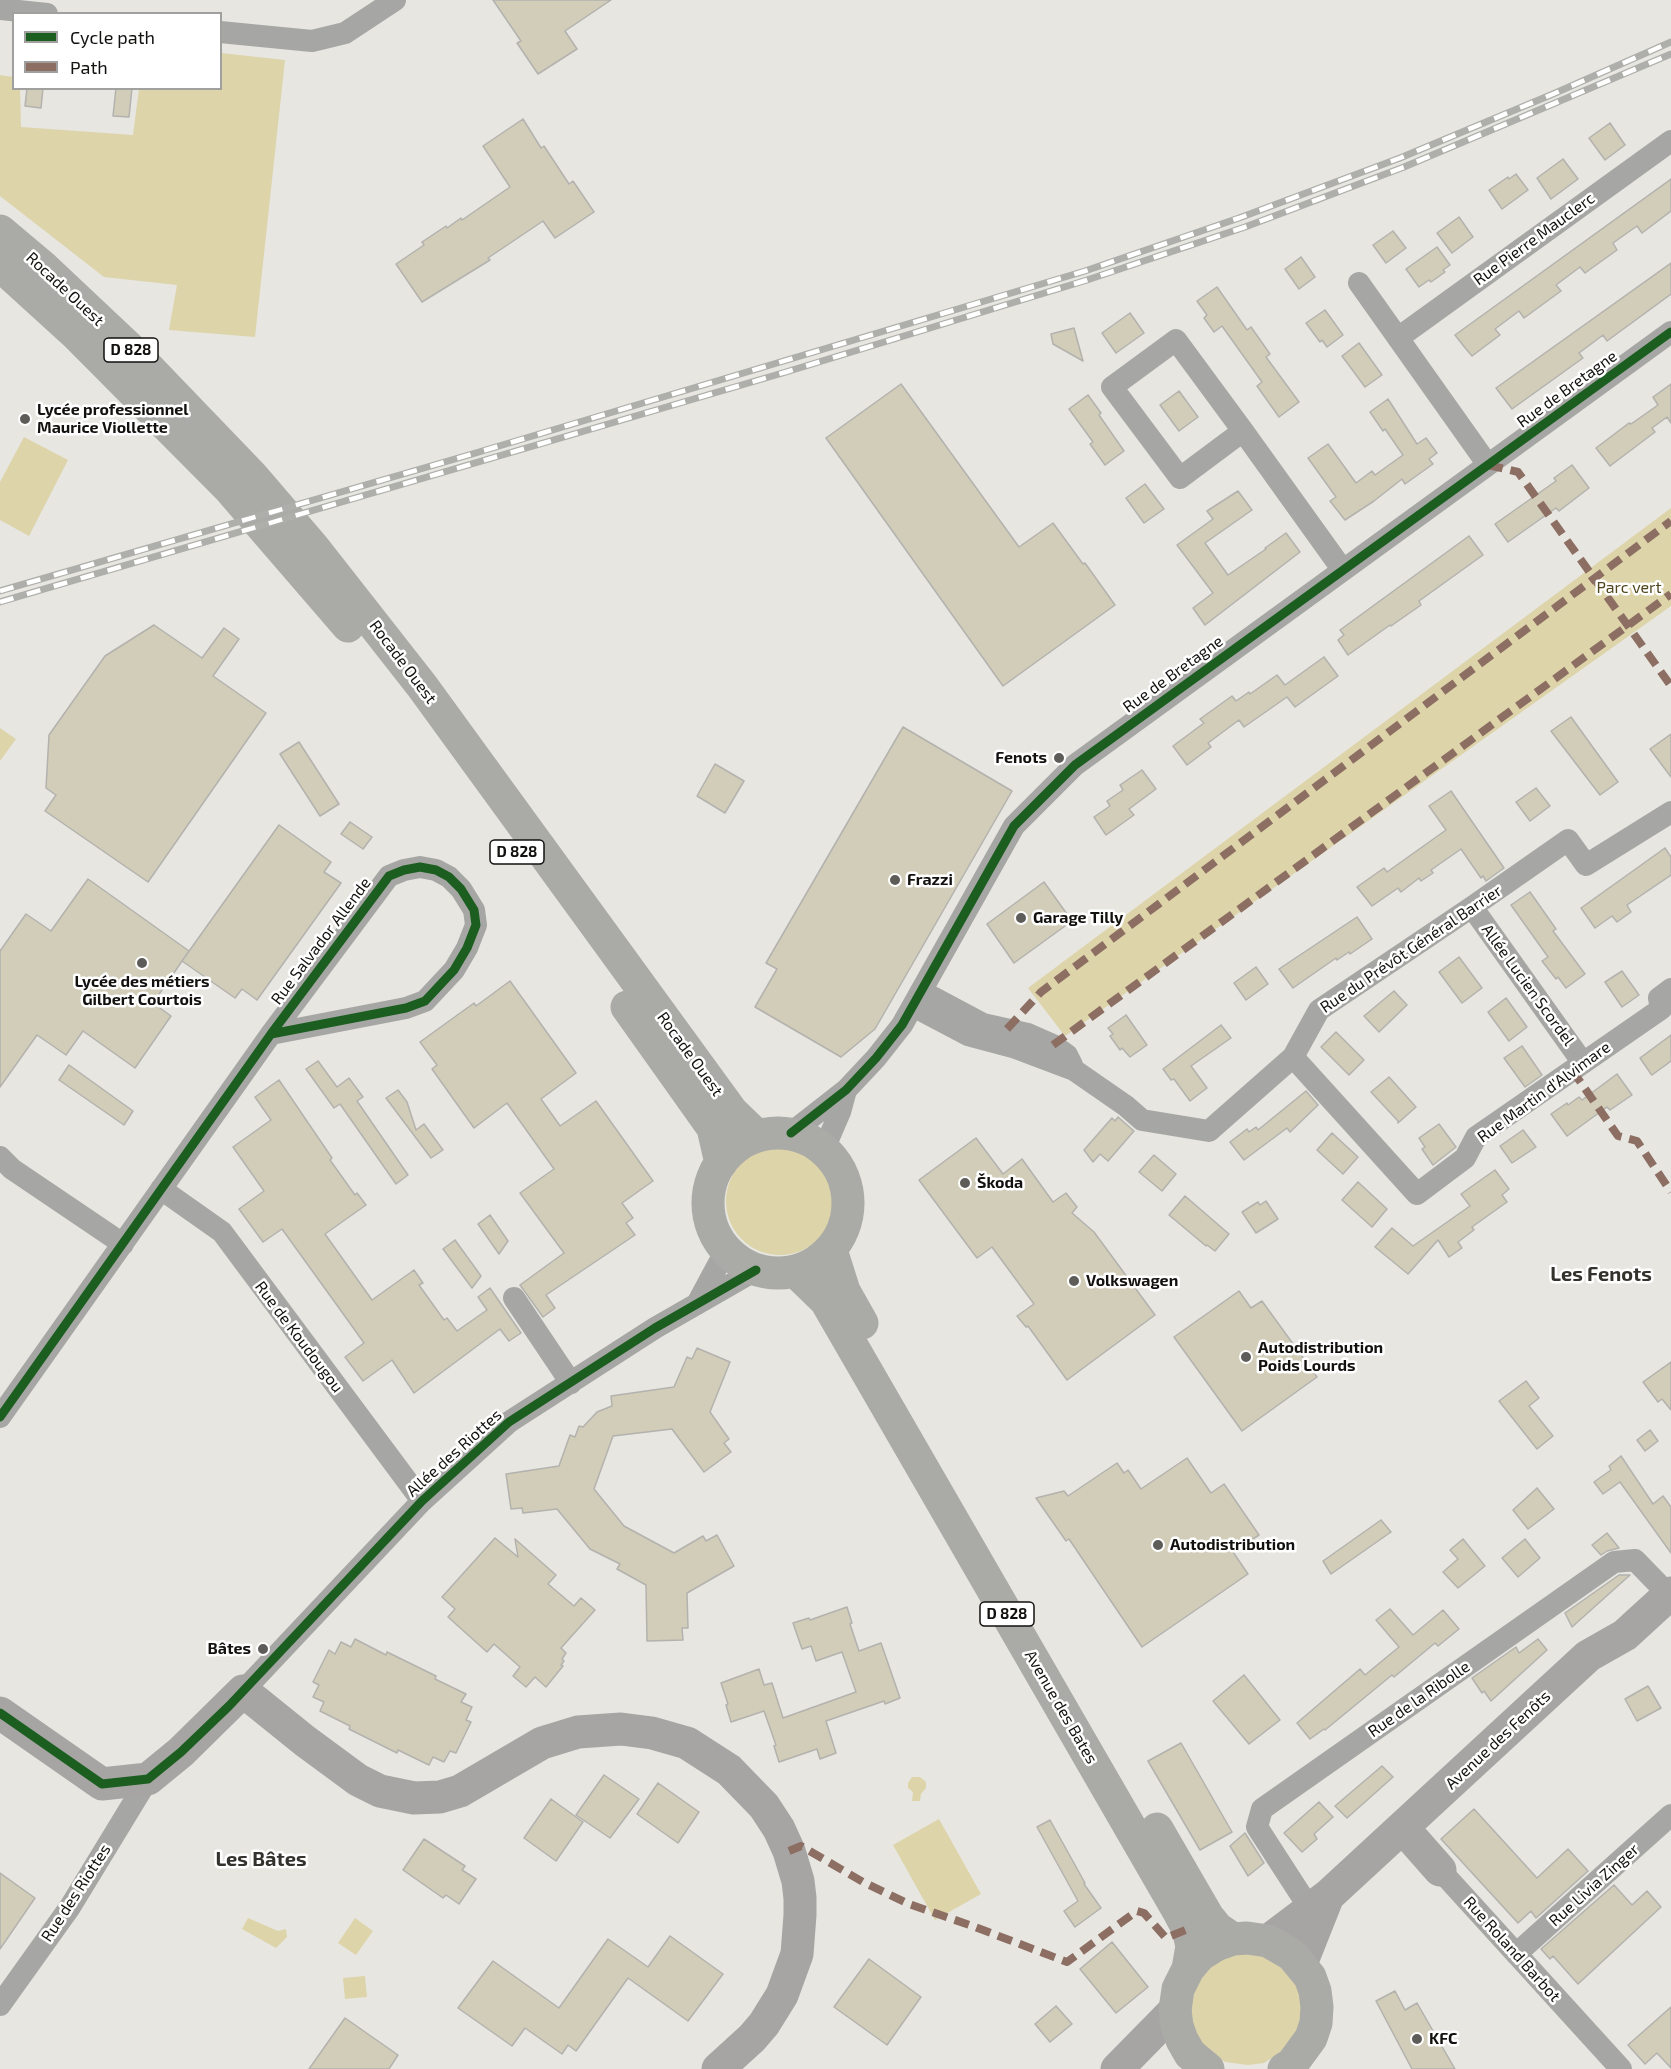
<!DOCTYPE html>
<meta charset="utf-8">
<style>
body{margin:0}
#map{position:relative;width:1671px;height:2069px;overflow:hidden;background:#e7e6e1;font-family:"Exo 2",sans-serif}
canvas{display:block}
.legend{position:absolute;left:12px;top:12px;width:210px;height:78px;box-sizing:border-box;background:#fff;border:2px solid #a0a09f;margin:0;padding:8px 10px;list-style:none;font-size:18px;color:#12110f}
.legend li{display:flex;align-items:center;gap:12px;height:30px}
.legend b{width:30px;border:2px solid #a0a09f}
</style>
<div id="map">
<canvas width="1671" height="2069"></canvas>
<ul class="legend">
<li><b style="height:8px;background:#1b5e20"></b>Cycle path</li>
<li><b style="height:8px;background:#8d6e63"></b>Path</li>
</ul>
</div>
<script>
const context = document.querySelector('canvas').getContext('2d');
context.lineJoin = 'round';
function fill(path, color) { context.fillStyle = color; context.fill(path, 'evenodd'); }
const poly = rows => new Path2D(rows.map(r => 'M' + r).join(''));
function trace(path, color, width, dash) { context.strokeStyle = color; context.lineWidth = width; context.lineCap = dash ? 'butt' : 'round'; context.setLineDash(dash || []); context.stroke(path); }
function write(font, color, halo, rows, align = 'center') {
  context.font = font + ' "Exo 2",sans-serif'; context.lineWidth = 5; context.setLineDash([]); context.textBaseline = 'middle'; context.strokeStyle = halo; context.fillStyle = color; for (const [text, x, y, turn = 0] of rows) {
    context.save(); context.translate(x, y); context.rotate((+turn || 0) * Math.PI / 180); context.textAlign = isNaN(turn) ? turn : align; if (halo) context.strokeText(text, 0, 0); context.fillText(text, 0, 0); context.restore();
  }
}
const green = poly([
 [221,53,285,60,255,337,169,330,177,285,104,277,0,196,0,75,13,77,14,88,20,89,21,127,133,135,139,89,220,88],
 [24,437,68,460,29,536,0,520,0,482],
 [1671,508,1671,606,1065,1036,1028,988],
 [0,728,16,739,0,761],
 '726 1201a54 54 0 1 1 108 0a54 54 0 1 1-108 0Z',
 [912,1777,920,1777,926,1782,926,1788,921,1794,920,1801,912,1801,913,1792,908,1788,908,1783],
 [939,1819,981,1894,935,1920,893,1845],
 [248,1918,278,1931,286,1929,287,1937,276,1948,242,1929],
 [355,1918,373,1931,356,1955,338,1943],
 [1231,1953,1267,1955,1296,1979,1303,2017,1290,2046,1264,2063,1248,2065,1225,2062,1206,2049,1194,2031,1190,2002,1200,1974],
 [365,1976,367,1997,345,1999,343,1978]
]);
const building = poly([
 [493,0,611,0,565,31,577,49,538,74,517,43,521,41,493,0],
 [27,88,43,88,41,108,25,106,27,88],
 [116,88,132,88,129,117,113,116,116,88],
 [523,119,541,148,544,146,569,184,573,181,594,212,555,238,543,221,488,258,490,260,422,302,396,264,424,245,422,242,446,226,447,228,461,218,462,220,510,187,483,146,523,119],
 [1610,123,1625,145,1605,160,1589,138,1610,123],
 [1563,159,1578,179,1551,199,1537,178,1563,159],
 [1516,174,1528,190,1502,209,1489,190,1508,177,1509,179,1516,174],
 [1671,179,1671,211,1642,233,1637,226,1613,243,1617,250,1585,273,1580,267,1556,285,1561,291,1524,318,1519,311,1495,329,1500,335,1472,356,1466,349,1455,335,1671,179],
 [1459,217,1473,237,1452,253,1437,233,1459,217],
 [1393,231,1406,248,1386,263,1373,245,1393,231],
 [1437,247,1450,265,1443,270,1445,272,1431,282,1429,280,1419,287,1406,269,1437,247],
 [1301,257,1315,277,1299,289,1285,269,1301,257],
 [1671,263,1671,294,1607,341,1603,335,1579,353,1583,358,1512,409,1496,388,1671,263],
 [1217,287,1247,330,1251,327,1270,354,1266,357,1299,402,1279,417,1257,386,1262,382,1222,326,1214,332,1204,318,1207,315,1197,301,1217,287],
 [1325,310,1343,335,1327,347,1322,340,1320,342,1306,323,1325,310],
 [1130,313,1144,333,1116,353,1102,333,1130,313],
 [1074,328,1083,361,1053,344,1051,334,1074,328],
 [1359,343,1382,375,1365,387,1342,356,1359,343],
 [901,384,1019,547,1053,523,1083,564,1085,563,1115,605,1003,686,826,438,901,384],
 [1671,384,1671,423,1667,417,1652,428,1655,432,1610,466,1596,448,1629,423,1631,424,1658,405,1653,397,1671,384],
 [1179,391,1198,417,1179,431,1160,405,1179,391],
 [1088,395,1101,413,1099,415,1124,451,1105,465,1090,444,1093,442,1069,409,1088,395],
 [1388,399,1417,444,1426,438,1437,453,1429,459,1433,464,1405,484,1402,479,1374,501,1345,520,1330,501,1336,497,1308,458,1328,444,1356,483,1372,471,1375,475,1403,455,1385,429,1383,431,1370,412,1388,399],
 [1572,465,1589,488,1559,511,1556,508,1508,542,1495,524,1556,481,1554,478,1572,465],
 [1145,484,1164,509,1144,523,1126,498,1145,484],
 [1238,491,1252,510,1205,543,1228,575,1266,549,1265,548,1286,533,1300,552,1205,625,1193,608,1213,593,1177,545,1213,519,1207,511,1238,491],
 [1469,536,1483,555,1419,601,1421,605,1391,626,1390,625,1348,655,1338,640,1344,635,1340,630,1469,536],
 [154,625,202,658,224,628,239,639,213,676,266,713,148,882,45,811,56,795,46,788,49,735,105,656,154,625],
 [1324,657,1338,676,1295,707,1287,697,1244,727,1239,720,1208,743,1211,747,1187,765,1173,746,1204,723,1200,719,1232,696,1236,701,1249,692,1250,694,1277,675,1285,685,1324,657],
 [1571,717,1618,782,1600,795,1551,731,1571,717],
 [903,727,1012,791,875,1029,841,1057,755,1007,777,969,766,963,903,727],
 [1671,734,1671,777,1650,749,1671,734],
 [299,742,339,804,320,816,280,754,299,742],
 [715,764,744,781,725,813,697,796,715,764],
 [1142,770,1156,789,1129,809,1134,815,1106,835,1094,817,1110,806,1107,801,1123,790,1120,785,1142,770],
 [1536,788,1550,806,1530,821,1516,802,1536,788],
 [1451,791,1504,868,1486,881,1483,876,1481,878,1461,849,1431,870,1433,873,1421,881,1419,878,1401,892,1398,888,1372,906,1357,887,1384,868,1387,872,1446,830,1429,806,1451,791],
 [350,822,372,837,363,849,341,834,350,822],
 [279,825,331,862,324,872,341,883,257,1000,242,989,235,998,182,961,279,825],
 [1665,848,1671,857,1671,875,1627,905,1631,912,1617,922,1612,916,1595,928,1581,908,1665,848],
 [88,879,189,951,153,1003,171,1016,135,1068,83,1031,66,1055,37,1035,0,1087,0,951,26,914,51,931,88,879],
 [1044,882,1072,921,1014,963,987,924,1044,882],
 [1530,892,1556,929,1553,931,1585,974,1566,988,1558,977,1556,979,1542,961,1548,957,1511,905,1530,892],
 [1357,917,1372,939,1350,954,1349,952,1337,960,1336,958,1293,988,1279,969,1357,917],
 [1459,957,1482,988,1462,1003,1439,972,1459,957],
 [1256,967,1268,984,1246,1000,1234,983,1256,967],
 [1622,971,1639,995,1622,1007,1605,982,1622,971],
 [510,981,576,1073,541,1099,558,1123,560,1126,596,1101,653,1181,622,1203,633,1218,626,1223,635,1235,546,1295,555,1308,543,1317,520,1285,564,1253,520,1193,554,1169,507,1103,474,1128,432,1069,437,1065,420,1042,474,1003,476,1006,510,981],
 [1394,991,1407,1005,1379,1032,1364,1016,1394,991],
 [1506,998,1527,1027,1509,1041,1488,1012,1506,998],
 [1126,1015,1147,1045,1130,1057,1122,1048,1120,1050,1110,1036,1113,1034,1108,1028,1126,1015],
 [1221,1025,1231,1038,1191,1066,1207,1088,1190,1101,1174,1079,1171,1080,1163,1069,1221,1025],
 [1336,1032,1364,1060,1349,1075,1321,1047,1336,1032],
 [1671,1035,1671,1061,1652,1075,1651,1074,1640,1058,1671,1035],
 [1522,1046,1542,1075,1525,1087,1504,1058,1522,1046],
 [318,1061,337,1087,349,1078,363,1097,357,1101,408,1175,396,1184,340,1104,334,1108,306,1069,318,1061],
 [69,1065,133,1111,124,1125,59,1080,69,1065],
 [1617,1074,1632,1095,1610,1110,1607,1107,1567,1136,1551,1114,1567,1103,1568,1105,1579,1097,1582,1100,1617,1074],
 [1389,1077,1416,1107,1398,1123,1398,1121,1371,1092,1389,1077],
 [279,1080,332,1158,330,1160,355,1195,357,1193,366,1205,325,1234,372,1300,414,1270,423,1283,419,1285,444,1320,447,1318,457,1331,487,1310,478,1297,490,1288,521,1333,509,1341,500,1329,414,1393,392,1360,363,1381,345,1357,364,1343,339,1308,282,1229,263,1242,239,1209,264,1191,233,1147,271,1120,255,1097,279,1080],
 [398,1090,407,1102,416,1130,424,1124,443,1150,431,1158,386,1098,398,1090],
 [1306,1091,1318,1105,1290,1132,1287,1128,1244,1160,1230,1142,1247,1129,1249,1132,1256,1127,1258,1130,1306,1091],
 [1118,1117,1134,1131,1108,1161,1100,1154,1093,1162,1084,1150,1112,1118,1115,1121,1118,1117],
 [1439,1124,1456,1147,1433,1165,1422,1149,1425,1147,1419,1138,1439,1124],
 [1523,1130,1536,1147,1512,1163,1500,1146,1523,1130],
 [1332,1133,1358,1157,1343,1174,1317,1150,1332,1133],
 [976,1138,1003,1174,1022,1159,1053,1202,1066,1193,1077,1207,1072,1213,1094,1232,1155,1315,1067,1380,1028,1326,1026,1327,1017,1316,1034,1304,992,1247,977,1258,919,1180,976,1138],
 [1154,1155,1176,1174,1162,1191,1139,1172,1154,1155],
 [1495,1170,1509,1189,1502,1195,1507,1202,1472,1227,1474,1230,1458,1242,1462,1248,1449,1257,1438,1240,1408,1274,1375,1247,1392,1228,1413,1246,1470,1206,1461,1194,1495,1170],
 [1358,1182,1387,1209,1372,1227,1342,1200,1358,1182],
 [1185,1196,1229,1234,1215,1251,1207,1245,1206,1246,1169,1215,1185,1196],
 [1266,1201,1278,1219,1256,1233,1242,1212,1258,1202,1260,1205,1266,1201],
 [490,1215,508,1241,499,1254,478,1224,490,1215],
 [455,1240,481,1276,472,1288,443,1249,455,1240],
 [1239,1291,1251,1308,1262,1301,1317,1377,1242,1431,1174,1337,1239,1291],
 [697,1348,730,1362,710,1412,729,1439,724,1443,731,1452,704,1472,672,1429,613,1436,594,1489,624,1526,674,1553,703,1536,706,1541,717,1535,734,1566,687,1593,688,1628,682,1628,683,1640,647,1641,646,1585,617,1569,620,1564,590,1549,557,1509,523,1513,522,1508,511,1509,506,1474,559,1466,570,1435,575,1437,579,1426,583,1427,597,1412,612,1406,611,1396,674,1387,687,1357,692,1359,697,1348],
 [1671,1362,1671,1410,1662,1399,1658,1402,1643,1382,1671,1362],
 [1526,1381,1539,1398,1529,1406,1553,1436,1537,1449,1499,1401,1526,1381],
 [1650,1430,1658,1441,1645,1451,1637,1440,1650,1430],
 [1621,1456,1653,1504,1663,1496,1671,1507,1671,1553,1620,1482,1603,1494,1594,1482,1611,1470,1609,1466,1621,1456],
 [1187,1458,1211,1493,1224,1484,1259,1535,1233,1552,1248,1574,1142,1647,1069,1539,1066,1541,1036,1498,1064,1491,1068,1496,1117,1463,1124,1473,1128,1470,1141,1489,1187,1458],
 [1537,1488,1554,1509,1528,1529,1513,1510,1537,1488],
 [1381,1520,1391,1532,1331,1574,1323,1561,1381,1520],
 [1607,1533,1619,1548,1607,1551,1601,1555,1592,1545,1607,1533],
 [495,1538,518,1557,515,1539,556,1575,548,1584,574,1606,581,1598,595,1610,561,1648,566,1653,562,1659,564,1661,561,1665,563,1666,546,1687,535,1677,526,1687,513,1676,520,1667,494,1644,487,1652,448,1617,455,1609,442,1597,495,1538],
 [1463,1539,1485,1566,1458,1588,1443,1572,1458,1559,1450,1550,1463,1539],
 [1525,1539,1540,1558,1518,1577,1502,1558,1525,1539],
 [1619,1575,1630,1575,1572,1627,1565,1613,1619,1575],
 [847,1607,852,1623,850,1624,859,1651,881,1643,900,1698,885,1704,884,1701,826,1721,836,1753,820,1759,817,1749,779,1762,774,1746,776,1745,764,1711,731,1722,726,1705,728,1704,721,1683,759,1669,764,1685,772,1683,783,1718,856,1692,842,1652,816,1661,811,1646,802,1649,793,1623,809,1618,810,1620,847,1607],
 [1390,1609,1413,1635,1443,1610,1459,1629,1438,1646,1435,1643,1394,1677,1392,1675,1325,1730,1324,1729,1310,1739,1297,1723,1360,1669,1365,1675,1399,1647,1376,1620,1390,1609],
 [355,1639,386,1655,387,1652,436,1676,435,1679,466,1694,461,1702,472,1707,466,1720,471,1722,456,1753,450,1751,444,1762,433,1757,429,1765,398,1750,397,1753,349,1729,350,1726,320,1711,324,1702,313,1697,319,1685,313,1682,329,1650,335,1654,341,1642,351,1647,355,1639],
 [1538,1639,1547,1650,1491,1701,1484,1691,1482,1693,1472,1678,1516,1647,1519,1653,1538,1639],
 [1244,1675,1280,1720,1249,1744,1213,1701,1244,1675],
 [1648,1686,1661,1708,1637,1721,1625,1699,1648,1686],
 [1181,1743,1232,1832,1200,1850,1148,1761,1181,1743],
 [1382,1766,1393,1777,1347,1818,1335,1806,1382,1766],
 [604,1775,639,1799,610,1838,576,1815,604,1775],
 [658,1783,699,1812,678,1843,637,1814,658,1783],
 [551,1799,583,1822,556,1861,524,1838,551,1799],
 [1319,1802,1333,1817,1314,1834,1317,1839,1302,1852,1284,1833,1319,1802],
 [1474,1809,1537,1878,1568,1849,1588,1871,1536,1918,1531,1911,1518,1923,1441,1839,1474,1809],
 [1050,1820,1085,1883,1084,1884,1101,1908,1075,1927,1064,1911,1078,1901,1037,1827,1050,1820],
 [1245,1833,1264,1863,1248,1876,1230,1846,1245,1833],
 [424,1839,465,1866,462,1870,476,1879,459,1904,446,1895,443,1898,403,1870,424,1839],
 [0,1873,35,1898,0,1949,0,1873],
 [1614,1885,1632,1905,1647,1891,1661,1907,1578,1984,1553,1956,1550,1959,1541,1949,1614,1885],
 [670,1936,723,1974,688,2021,628,1978,576,2051,568,2045,562,2054,525,2028,512,2046,458,2008,493,1961,559,2008,608,1939,648,1967,670,1936],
 [1112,1942,1148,1987,1116,2013,1080,1969,1112,1942],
 [869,1959,921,1997,887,2045,834,2007,869,1959],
 [1395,1991,1405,2010,1417,2003,1455,2069,1412,2069,1376,2001,1395,1991],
 [1056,2006,1072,2024,1050,2042,1035,2024,1056,2006],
 [1671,2007,1671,2068,1657,2053,1645,2064,1628,2045,1671,2007],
 [345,2018,398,2055,389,2069,309,2069,345,2018]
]);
const street = poly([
 [0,9,47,14],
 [220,32,312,41,345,33,395,0],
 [1359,283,1488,465],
 [1398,338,1671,141],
 [1243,431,1180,478,1112,387,1176,340,1243,431,1342,569],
 [1472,907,1583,1063],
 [921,991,983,1024,1028,1034,1053,1045,1067,1055,1072,1065],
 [913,1006,968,1035,1013,1047,1074,1070,1126,1106,1142,1120,1209,1131,1293,1057,1319,1010,1472,907,1568,840,1586,865,1671,812],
 [1293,1057,1417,1194,1465,1158,1476,1137,1661,1009,1659,998,1671,989],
 [791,1133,846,1090,876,1058,902,1025,1014,826,1075,765,1671,332],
 [824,1149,840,1112,846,1090],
 [0,1157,12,1169,123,1244],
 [161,1189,222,1232,422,1501],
 [514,1298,571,1383],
 [697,1304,726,1250],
 [0,1417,271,1034,389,876,404,870,420,867,436,870,449,877,461,889,474,910,476,925,467,948,454,970,425,1001,406,1008,271,1034],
 [243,1691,422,1501,509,1422,655,1328,756,1270],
 [1440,1870,1621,2069],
 [1310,1909,1257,1827,1262,1809,1614,1562,1635,1560,1669,1595],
 [1516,1954,1671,1815],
 [0,2005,70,1907,148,1779]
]);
const secondary = poly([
 [0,1713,102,1784,148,1779,181,1752,243,1691,305,1741,358,1780,380,1791,414,1798,440,1797,460,1791,542,1743,578,1732,621,1729,652,1733,687,1743,729,1770,764,1806,779,1829,789,1851,798,1881,800,1898,800,1915,797,1954,782,1995,764,2024,752,2038,718,2069],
 [1403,1828,1440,1870],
 [1268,1941,1329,1895,1588,1656,1625,1635,1671,1593],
 [1301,1964,1328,1896],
 [1117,2069,1175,2010]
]);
const primary = poly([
 [0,231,44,268,129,348,253,477,313,547,422,686,732,1112,757,1136],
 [0,265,77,335,228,487,348,626],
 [627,1007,713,1128,721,1163],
 '708 1203a70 70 0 1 1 140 0a70 70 0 1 1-140 0Z',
 [831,1250,844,1291,862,1323],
 [795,1271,826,1301,1179,1912,1188,1929,1192,1946,1188,1969],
 [1157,1829,1208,1917,1217,1928,1233,1939],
 [1208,2069,1190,2054,1182,2040,1177,2026,1175,2010,1178,1989,1188,1969,1200,1955,1216,1945,1233,1939,1247,1938,1268,1941,1292,1955,1310,1977,1315,1991,1317,2007,1316,2023,1311,2038,1292,2064,1284,2069]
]);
const rail = poly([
 [0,591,479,452,1085,271,1239,218,1400,158,1553,94,1671,42],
 [0,602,786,372,1087,280,1245,227,1404,167,1671,54]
]);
const quiet = poly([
 [1488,465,1518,472,1671,686],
 [1007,1029,1041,992,1671,521],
 [1053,1045,1671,594],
 [1572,1070,1618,1136,1637,1141,1671,1192],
 [789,1851,801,1846,863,1882,909,1904,975,1927,1067,1962,1137,1911,1144,1913,1166,1938,1188,1929]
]);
const cycleway = poly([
 [791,1133,846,1090,876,1058,902,1025,1014,826,1075,765,1671,332],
 [0,1417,271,1034,389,876,404,870,420,867,436,870,449,877,461,889,474,910,476,925,467,948,454,970,425,1001,406,1008,271,1034],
 [0,1713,102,1784,148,1779,181,1752,229,1706,422,1501,509,1422,655,1328,756,1270]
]);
const markers = [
 [25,419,6,"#5d5c58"],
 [1059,758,6,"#5d5c58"],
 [895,880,6,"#5d5c58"],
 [1021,918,6,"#5d5c58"],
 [142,963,6,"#5d5c58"],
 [965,1183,6,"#5d5c58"],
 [1074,1281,6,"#5d5c58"],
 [1246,1357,6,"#5d5c58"],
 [1158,1545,6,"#5d5c58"],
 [263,1649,6,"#5d5c58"],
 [1417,2039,6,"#5d5c58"]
];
const shields = [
 [131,350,54],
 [517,852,54],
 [1007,1614,54]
];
const shieldNames = [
 ["D 828",131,350],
 ["D 828",517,852],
 ["D 828",1007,1614]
];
const streetNames = [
 ["Rue Pierre Mauclerc",1534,239,-36],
 ["Rocade Ouest",65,289,43],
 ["Rue de Bretagne",1567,389,-36],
 ["Rocade Ouest",403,662,53],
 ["Rue de Bretagne",1173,674,-36],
 ["Rue Salvador Allende",321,941,-53],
 ["Rue du Prévôt Général Barrier",1411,949,-34],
 ["Allée Lucien Scordel",1528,985,54],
 ["Rocade Ouest",690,1054,54],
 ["Rue Martin d'Alvimare",1544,1092,-36],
 ["Rue de Koudougou",299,1337,53],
 ["Allée des Riottes",454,1453,-42],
 ["Rue de la Ribolle",1419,1699,-35],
 ["Avenue des Bates",1061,1707,60],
 ["Avenue des Fenôts",1498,1740,-43],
 ["Rue Livia Zinger",1594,1885,-42],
 ["Rue des Riottes",76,1893,-57],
 ["Rue Roland Barbot",1512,1949,48]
];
const poiNames = [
 ["Lycée professionnel",37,410],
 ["Maurice Viollette",37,428],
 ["Fenots",1047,758,"right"],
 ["Frazzi",907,880],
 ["Garage Tilly",1033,918],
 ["Lycée des métiers",142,982,"center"],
 ["Gilbert Courtois",142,1000,"center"],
 ["Škoda",977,1183],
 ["Volkswagen",1086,1281],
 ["Autodistribution",1258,1348],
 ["Poids Lourds",1258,1366],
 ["Autodistribution",1170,1545],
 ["Bâtes",251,1649,"right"],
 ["KFC",1429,2039]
];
const parkNames = [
 ["Parc vert",1629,588]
];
const quarterNames = [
 ["Les Fenots",1601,1274],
 ["Les Bâtes",261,1859]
];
fill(green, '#ddd4aa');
fill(building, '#d1cdb8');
trace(building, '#b3b2ae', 1.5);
trace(street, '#a6a6a4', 22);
trace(secondary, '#a6a5a3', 33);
trace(primary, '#aaaaa6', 33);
trace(rail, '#aeaeaa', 7);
trace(rail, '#fff', 4.5, [14]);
trace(quiet, '#8d6e63', 8, [15, 8]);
trace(cycleway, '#1b5e20', 9);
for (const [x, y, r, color] of markers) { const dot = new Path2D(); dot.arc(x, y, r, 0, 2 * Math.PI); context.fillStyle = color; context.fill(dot); trace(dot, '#fff', 2); }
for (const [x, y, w] of shields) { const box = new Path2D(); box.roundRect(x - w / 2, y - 12, w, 24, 4.5); context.fillStyle = '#fff'; context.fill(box); trace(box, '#12110f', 1.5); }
write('bold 15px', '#12110f', null, shieldNames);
write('16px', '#12110f', '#fff', streetNames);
write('bold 16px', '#12110f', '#fff', poiNames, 'left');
write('16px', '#504720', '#fff', parkNames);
write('bold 20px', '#33322c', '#fff', quarterNames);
</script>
